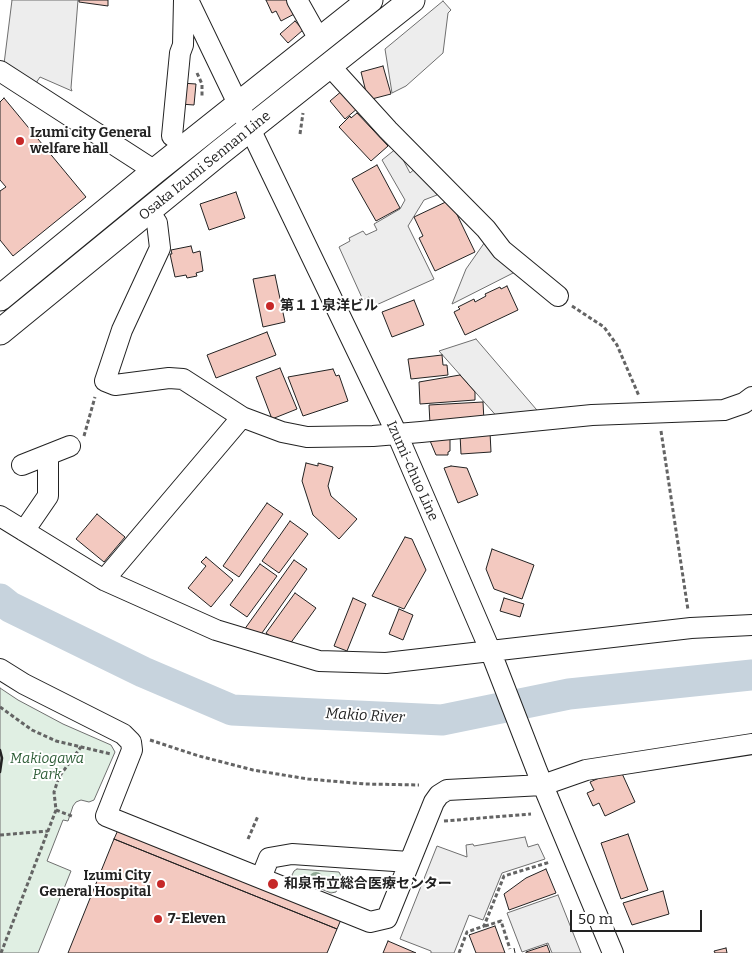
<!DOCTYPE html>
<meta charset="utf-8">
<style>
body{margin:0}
#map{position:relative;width:752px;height:953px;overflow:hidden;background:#fff;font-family:Bitter,serif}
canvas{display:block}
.scale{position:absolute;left:570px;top:910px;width:132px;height:22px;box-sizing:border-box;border:2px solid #222;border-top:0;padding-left:6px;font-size:15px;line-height:18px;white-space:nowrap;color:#222;-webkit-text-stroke:4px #fff;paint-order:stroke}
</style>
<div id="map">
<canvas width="752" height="953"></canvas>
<div class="scale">50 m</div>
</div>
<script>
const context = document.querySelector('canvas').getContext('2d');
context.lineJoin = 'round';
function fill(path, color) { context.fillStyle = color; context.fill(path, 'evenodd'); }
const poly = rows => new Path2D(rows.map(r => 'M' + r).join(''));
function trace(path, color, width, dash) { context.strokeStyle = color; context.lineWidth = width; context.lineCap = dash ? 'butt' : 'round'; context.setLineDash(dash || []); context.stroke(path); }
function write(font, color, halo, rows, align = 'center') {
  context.font = font + ' Bitter,"Noto Sans JP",serif'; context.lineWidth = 4; context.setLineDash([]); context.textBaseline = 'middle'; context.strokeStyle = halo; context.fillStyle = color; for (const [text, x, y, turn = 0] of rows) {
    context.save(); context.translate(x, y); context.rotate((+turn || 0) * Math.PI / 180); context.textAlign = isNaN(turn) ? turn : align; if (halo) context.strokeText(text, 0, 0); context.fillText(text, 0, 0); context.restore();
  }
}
const green = poly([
 [0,688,18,700,63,724,111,745,115,752,94,800,89,802,81,800,76,802,73,806,68,821,63,820,47,861,71,871,38,953,0,953,0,688],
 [297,869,339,872,342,878,336,892,331,893,294,878,292,875,294,871,297,869]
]);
const parking = poly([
 [12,0,78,0,71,88,72,91,40,77,36,83,4,64,12,0],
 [443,1,451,10,448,13,443,53,406,86,392,93,385,49,443,1],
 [397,148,410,173,418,166,430,182,437,195,424,200,408,226,434,279,374,306,369,297,363,300,339,247,350,241,349,238,363,231,366,235,377,230,374,224,400,209,405,200,382,160,397,148],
 [487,239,519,270,452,304,466,269,487,239],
 [476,339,542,416,500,420,439,351,476,339],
 [525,837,528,847,538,844,545,859,502,873,483,920,469,915,454,953,431,953,431,951,400,939,437,846,467,857,466,845,473,844,474,846,525,837],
 [558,895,581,953,552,953,548,943,522,952,507,913,558,895]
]);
const river = poly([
 [0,599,10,607,143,672,232,710,442,720,569,694,752,675]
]);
const building = poly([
 [79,0,108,0,108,6,79,2,79,0],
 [266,0,292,0,298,12,281,21,276,11,272,13,266,0],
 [295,21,303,30,288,43,280,34,295,21],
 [383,66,391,94,368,100,361,72,383,66],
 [181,83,196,84,194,105,180,104,181,83],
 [343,90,358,108,345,119,330,101,343,90],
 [4,98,86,197,13,256,0,240,0,191,6,187,0,180,0,102,4,98],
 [357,113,388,146,371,161,339,127,350,116,351,118,357,113],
 [377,165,400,208,376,221,352,179,377,165],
 [236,192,245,218,209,230,200,204,236,192],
 [450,200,475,252,435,271,419,238,423,236,414,217,450,200],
 [191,246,193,253,200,251,203,271,196,273,197,276,187,278,186,275,175,277,170,254,172,254,171,250,191,246],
 [275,275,285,322,263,327,253,279,275,275],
 [507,286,518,310,465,335,454,312,460,309,458,307,474,299,475,302,486,296,485,294,500,287,501,289,507,286],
 [414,300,424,325,392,337,382,312,414,300],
 [267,332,276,355,216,378,207,355,267,332],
 [442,355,443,365,447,365,448,375,411,379,408,359,442,355],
 [280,368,297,409,272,419,256,377,280,368],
 [333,369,336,376,339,375,348,401,303,416,288,377,333,369],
 [460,375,475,392,475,400,420,404,419,382,460,375],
 [483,402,484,421,430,424,429,405,483,402],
 [490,432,491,452,461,454,460,434,490,432],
 [450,435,450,451,448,452,448,455,436,455,428,436,450,435],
 [306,463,318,466,318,463,333,467,328,486,331,496,357,519,339,539,313,515,302,481,306,463],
 [451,466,467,468,478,495,458,503,444,468,451,466],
 [267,503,283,514,239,577,223,566,267,503],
 [97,514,125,537,104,562,76,539,97,514],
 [290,521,308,534,279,573,262,561,290,521],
 [405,537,412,539,426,570,404,609,372,596,405,537],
 [492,549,534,565,522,599,494,589,486,569,492,549],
 [206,557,233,580,211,607,188,588,206,566,201,562,206,557],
 [294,560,307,569,257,640,244,630,294,560],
 [260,564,277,576,247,617,230,605,260,564],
 [295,593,316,608,287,648,266,633,295,593],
 [353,598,366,604,347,651,334,646,353,598],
 [504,598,524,604,520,617,500,611,504,598],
 [399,609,413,615,403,640,389,634,399,609],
 [620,769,635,802,605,816,599,803,593,806,587,793,594,790,590,782,620,769],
 [122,821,345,910,337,929,114,839,122,821],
 [628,834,648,890,621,899,601,843,628,834],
 [114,839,337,929,327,953,68,953,114,839],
 [546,869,556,893,509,910,504,894,526,878,546,869],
 [663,891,669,914,632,925,623,903,663,891],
 [495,926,505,953,476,953,469,935,495,926],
 [388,941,416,953,383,953,388,941],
 [547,945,550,953,526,953,526,952,547,945],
 [726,948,727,953,715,953,714,951,726,948]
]);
const path = poly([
 [197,73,202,84,202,98],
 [300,134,303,113],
 [572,306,604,327,617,345,639,396],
 [661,431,688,610],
 [84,436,95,397],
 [0,707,32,730,56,741,111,754],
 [150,740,199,756,253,770,308,779,365,784,419,785],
 [56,810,74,817],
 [444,821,531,814],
 [0,835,48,831],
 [248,839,258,816],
 [485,926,501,921,510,949],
 [1,953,56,810,54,792,59,777,81,747],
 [459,953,467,932,484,926,504,876,550,862]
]);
const minor = poly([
 [188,0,397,434,490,650,537,771,613,953],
 [297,0,320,41],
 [329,65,388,130,486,229,502,250,558,296],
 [0,71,155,171],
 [172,136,180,53,183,45,184,0],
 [149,211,157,223,160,248,122,330,105,381,115,385,169,378,183,379,242,417,282,432,307,437,373,436,421,432,592,415,724,410,744,403,752,397],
 [22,465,70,446],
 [0,516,104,580,216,630,319,661,386,663,691,628,752,625],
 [24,531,48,496,48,455],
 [104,580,242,417],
 [0,669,24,684,123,734,131,742,132,750,106,816,370,922,387,918,434,802,439,795,447,790,543,785,586,770,752,744],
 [261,878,269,858,292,854,409,862]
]);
const major = poly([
 [0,298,155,171,370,0],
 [0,332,219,153,412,0]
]);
const fence = poly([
 [514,948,515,953]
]);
const wall = poly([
 [0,750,2,758,0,772]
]);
const trees = [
 [316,879]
];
const markers = [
 [20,141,5,"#c62828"],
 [270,306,5,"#c62828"],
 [161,884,5,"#c62828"],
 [273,884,6,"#c62828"],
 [158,919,5,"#c62828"]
];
const poiNames = [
 ["Izumi city General",30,133],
 ["welfare hall",30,149],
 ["第１１泉洋ビル",280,306],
 ["Izumi City",151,876,"right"],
 ["General Hospital",151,892,"right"],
 ["和泉市立総合医療センター",284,884],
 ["7-Eleven",168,919]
];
const streetNames = [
 ["Osaka Izumi Sennan Line",205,166,-39],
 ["Izumi-chuo Line",412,471,66]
];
const parkNames = [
 ["Makiogawa",47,759],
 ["Park",47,775]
];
const waterNames = [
 ["Makio River",365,716,3]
];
fill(green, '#e0efe3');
trace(green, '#6f6f6f', 1);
fill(parking, '#ededed');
trace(parking, '#6f6f6f', 1);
trace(river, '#c7d3dd', 31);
fill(building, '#f3c9c0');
trace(building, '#222', 1);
trace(minor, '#222', 22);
trace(major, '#222', 27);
trace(path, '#646464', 3, [4, 2.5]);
trace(minor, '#fff', 20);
trace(major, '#fff', 25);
trace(fence, '#222', 1, [6, 2.5]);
trace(wall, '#222', 2.5);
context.fillStyle = '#8da692';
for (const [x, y] of trees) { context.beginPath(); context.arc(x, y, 7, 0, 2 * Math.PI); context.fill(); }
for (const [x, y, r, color] of markers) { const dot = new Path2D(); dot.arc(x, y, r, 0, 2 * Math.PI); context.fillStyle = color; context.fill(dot); trace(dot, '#fff', 2); }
write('bold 14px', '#222', '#fff', poiNames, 'left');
write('14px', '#222', '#fff', streetNames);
write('italic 14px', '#2f5e38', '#fff', parkNames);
write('italic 15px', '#222', '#fff', waterNames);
</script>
